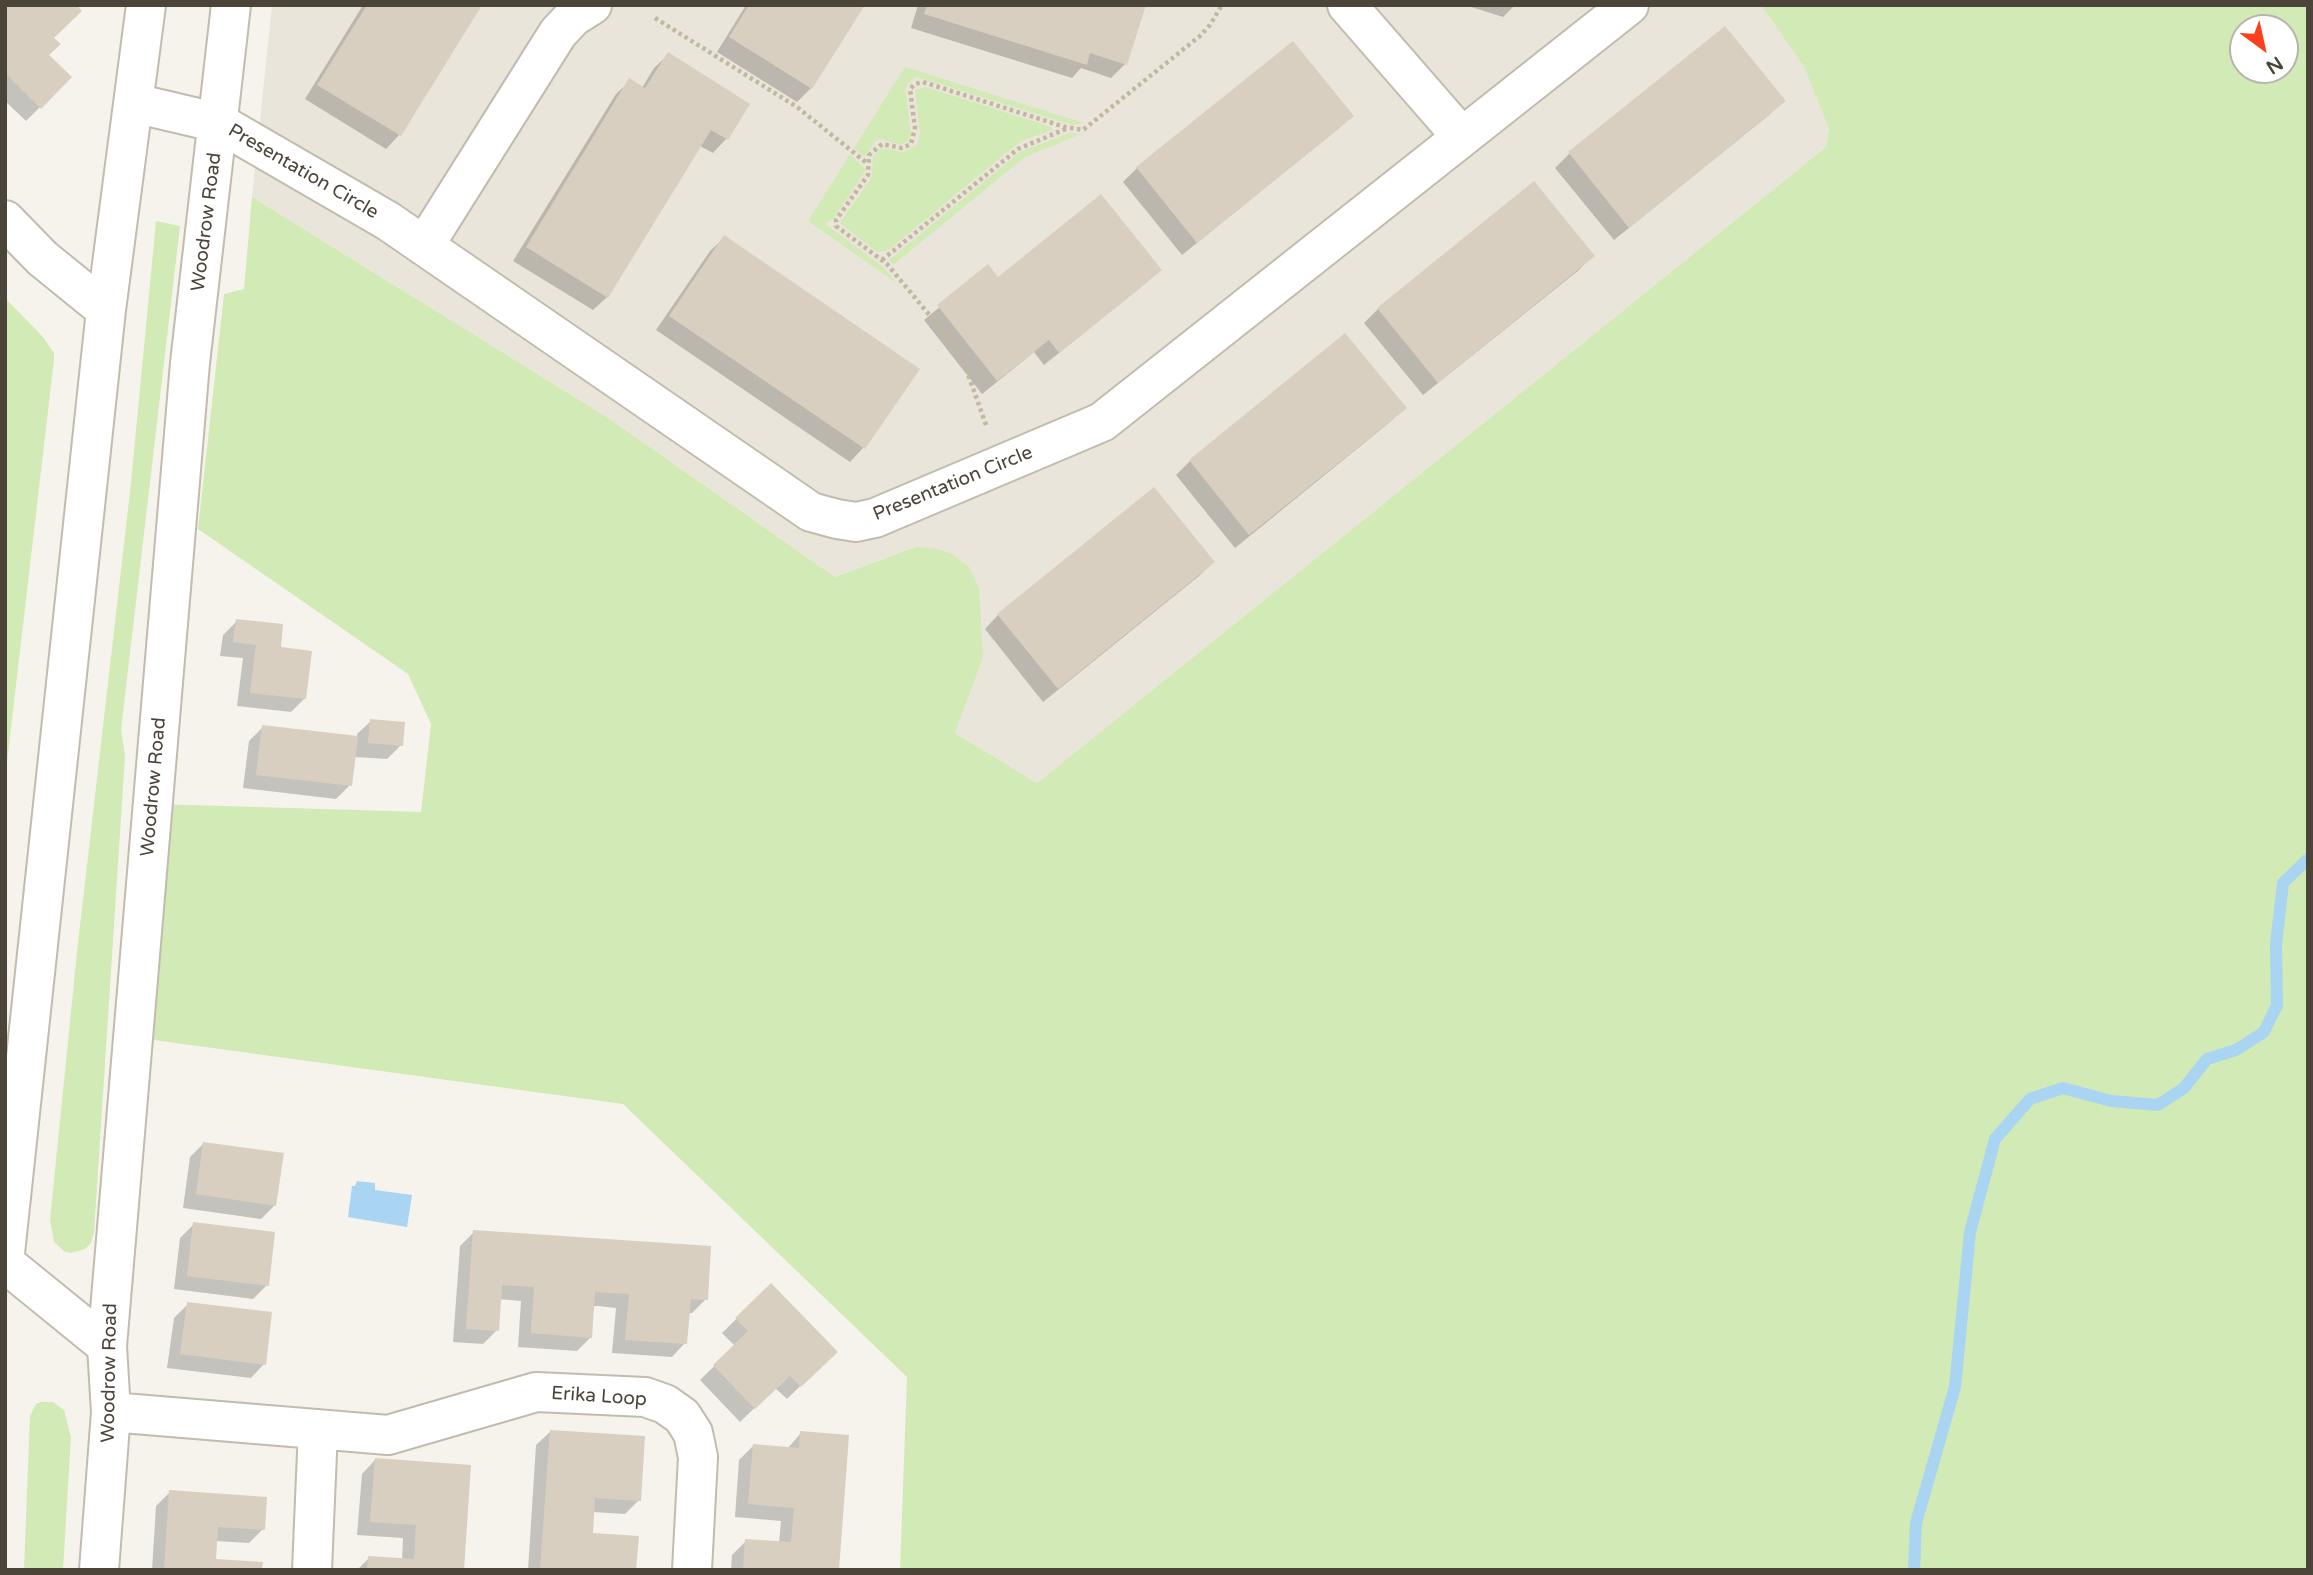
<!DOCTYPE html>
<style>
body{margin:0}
#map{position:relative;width:2313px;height:1575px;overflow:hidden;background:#f6f3ec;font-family:"Varela Round",sans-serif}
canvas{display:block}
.frame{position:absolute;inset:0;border:7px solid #4b4439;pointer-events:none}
.north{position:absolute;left:2229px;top:14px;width:70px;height:70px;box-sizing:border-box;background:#fff;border:2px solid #b7b4b0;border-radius:50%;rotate:147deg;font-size:19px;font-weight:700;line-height:28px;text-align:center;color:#4b4439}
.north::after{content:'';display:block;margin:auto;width:24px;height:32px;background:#fc3f1d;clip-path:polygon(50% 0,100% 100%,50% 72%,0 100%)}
</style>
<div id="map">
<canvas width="2313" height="1575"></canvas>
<div class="frame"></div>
<div class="north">N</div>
</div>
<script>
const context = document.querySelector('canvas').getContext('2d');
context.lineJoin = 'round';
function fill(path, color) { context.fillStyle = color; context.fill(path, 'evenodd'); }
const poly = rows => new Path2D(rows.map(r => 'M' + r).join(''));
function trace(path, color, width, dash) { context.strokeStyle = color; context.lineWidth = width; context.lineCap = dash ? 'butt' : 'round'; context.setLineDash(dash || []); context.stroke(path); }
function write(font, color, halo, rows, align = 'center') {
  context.font = font + ' "Varela Round",sans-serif'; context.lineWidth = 7; context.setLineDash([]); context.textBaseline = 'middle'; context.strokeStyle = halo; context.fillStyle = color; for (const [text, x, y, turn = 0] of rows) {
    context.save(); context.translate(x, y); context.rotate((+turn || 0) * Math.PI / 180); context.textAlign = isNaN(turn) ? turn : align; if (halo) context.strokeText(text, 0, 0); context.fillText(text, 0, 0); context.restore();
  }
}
const residential = poly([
 [272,5,1761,5,1804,67,1829,129,1826,147,1037,783,955,733,983,658,914,547,835,577,607,417,252,197]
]);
const green = poly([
 [1761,5,2308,5,2308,1570,900,1570,907,1377,623,1104,154,1040,157,804,421,812,431,724,408,674,198,529,224,294,244,289,252,197,607,417,835,577,915,547,934,548,952,554,969,567,979,588,983,658,955,733,1037,783,1826,147,1829,129,1804,67],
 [2243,28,2285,28,2285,70,2243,70],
 [905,67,1084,123,1072,125,917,77,909,82,905,89,911,132,910,140,900,145,881,139,876,141,864,157,854,148],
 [926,87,1051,127,1053,130,1024,140,1016,145,887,251,877,252,840,223,872,177,873,157,879,150,882,148,903,152,917,145,920,134,915,90],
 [1069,133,1081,134,1025,157,893,265,889,260,1020,152],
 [850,154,866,170,834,218,825,224,882,266,898,284,808,221],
 [156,221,180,226,121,730,125,756,94,1233,91,1243,85,1249,71,1253,65,1252,54,1242,50,1220,77,952,131,483],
 [5,298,43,337,54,353,54,360,5,779],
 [41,1402,53,1402,64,1410,71,1437,63,1570,24,1570,30,1416,36,1404]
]);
const water = poly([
 [357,1181,375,1183,375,1190,412,1195,407,1227,348,1217,352,1186,355,1186]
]);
const shadow = poly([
 [5,5,52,38,47,55,70,77,26,121,5,101],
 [363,5,480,5,399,135,386,149,305,99],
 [746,5,863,5,811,88,797,102,717,52],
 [918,5,1144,5,1125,64,1111,78,1081,68,1072,78,911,28],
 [1465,5,1515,5,1503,17],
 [1725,28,1783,101,1769,115,1614,240,1555,168,1569,154],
 [1293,43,1352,116,1338,129,1182,255,1123,182,1137,168],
 [668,55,748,105,726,139,713,153,700,146,607,297,593,310,513,261,616,94,630,81,642,88,654,68],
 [724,238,863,448,850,462,656,330,710,251],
 [1592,256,1579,270,1423,395,1364,323,1378,309],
 [988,267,998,280,1160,270,1146,283,1044,365,1034,352,982,394,924,320],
 [1345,335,1404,408,1390,422,1235,548,1176,475,1190,461],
 [1213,562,1199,576,1043,702,985,629,998,615],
 [237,621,279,649,305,698,291,712,237,706,243,658,220,656,223,635],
 [371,721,401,745,387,759,354,757,350,785,336,799,243,788,249,741,263,727,357,738,357,734],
 [204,1143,275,1205,261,1219,183,1208,190,1157],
 [194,1224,267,1285,253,1299,174,1289,180,1238],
 [474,1232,706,1299,692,1313,688,1313,685,1343,672,1357,612,1353,616,1308,598,1306,593,1306,591,1337,577,1351,518,1347,521,1301,499,1299,497,1330,483,1344,453,1342,460,1246],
 [771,1285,835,1352,787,1399,775,1388,740,1422,700,1380,735,1346,722,1333],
 [188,1304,264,1364,251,1378,167,1368,174,1318],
 [550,1432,639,1500,625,1514,593,1512,591,1535,634,1570,528,1570,536,1445],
 [801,1433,837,1570,731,1570,732,1555,746,1541,779,1543,781,1521,735,1517,739,1460,753,1446,787,1449],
 [375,1460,462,1570,357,1570,369,1558,402,1560,403,1538,357,1535,362,1474],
 [170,1492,263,1529,249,1543,216,1541,215,1560,260,1570,152,1570,156,1506]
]);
const stream = poly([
 [1914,1570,1916,1523,1955,1387,1970,1232,1995,1139,2030,1099,2063,1088,2111,1101,2158,1105,2184,1088,2207,1059,2236,1050,2264,1032,2277,1005,2276,944,2283,883,2308,859]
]);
const building = poly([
 [5,5,77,5,82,11,54,38,61,44,49,55,72,77,41,109,5,73],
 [367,5,482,5,401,136,317,85],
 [749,5,865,5,812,89,729,37],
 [927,5,1146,5,1127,65,1090,53,1087,65,924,14],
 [1725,26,1786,101,1629,228,1568,152],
 [1293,41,1354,116,1197,243,1136,167],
 [668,52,750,104,728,140,711,130,608,298,526,247,629,78,645,88],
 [1534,181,1595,256,1438,383,1377,308],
 [1101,194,1162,270,1059,353,1049,340,997,381,937,305,988,264,998,277],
 [724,235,920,369,865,449,669,316],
 [1345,333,1407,408,1249,535,1189,460],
 [1154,487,1215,562,1058,689,997,614],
 [236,619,283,624,281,647,312,651,306,699,250,693,256,645,233,642],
 [370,719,405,722,403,746,368,743],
 [262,725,358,736,352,786,256,775],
 [203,1142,284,1153,276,1206,196,1194],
 [193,1222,275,1232,269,1286,187,1276],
 [473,1230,711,1246,708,1300,691,1299,687,1344,625,1340,629,1294,595,1292,592,1338,531,1333,534,1287,502,1285,499,1331,466,1329],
 [771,1283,838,1352,801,1387,790,1376,755,1409,713,1365,748,1331,735,1318],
 [187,1302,272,1312,266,1365,180,1354],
 [550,1430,645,1436,641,1501,595,1498,593,1533,639,1536,636,1570,540,1570],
 [800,1431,849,1435,839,1570,743,1570,745,1539,791,1542,794,1508,748,1504,753,1444,799,1448],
 [375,1458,471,1465,464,1570,367,1570,368,1556,414,1559,416,1525,370,1522],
 [169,1490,267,1497,265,1530,218,1527,216,1559,263,1562,262,1570,164,1570]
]);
const path = poly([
 [655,18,797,107,868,164],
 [882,260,1018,149,1068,128],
 [986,425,962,357,956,347,887,264,836,226,836,220,868,175,869,155,882,144,902,148,911,144,915,128,910,89,915,84,923,82,1065,127,1083,130,1200,36,1210,25,1222,5]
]);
const minor = poly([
 [1347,5,1462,137],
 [134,103,219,123,388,221,811,512,837,519,856,522,875,518,1102,422,1629,5],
 [5,220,42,258,106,310],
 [424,246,558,33,573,17,592,5],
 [5,1253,106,310,146,5],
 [5,1263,107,1346],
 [111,1412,388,1435,536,1392,645,1397,665,1404,682,1416,693,1433,698,1457,692,1570],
 [99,1570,111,1412,107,1346,190,363,231,5],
 [312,1570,318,1429]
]);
const streetNames = [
 ["Presentation Circle",303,172,30],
 ["Woodrow Road",207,222,-83],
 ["Presentation Circle",953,484,-22],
 ["Woodrow Road",154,787,-85],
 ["Woodrow Road",110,1373,-89],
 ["Erika Loop",599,1397,4]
];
fill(residential, '#eae5da');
fill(green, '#d2eab5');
fill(water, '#a9d4f2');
fill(shadow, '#0003');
trace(stream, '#a9d4f2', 12);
fill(building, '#d8cfc1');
trace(minor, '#c2bbae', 42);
trace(path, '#c4b79f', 4.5, [3.5, 3.5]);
trace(minor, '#fff', 38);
write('19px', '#4b4439', '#fff', streetNames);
</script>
